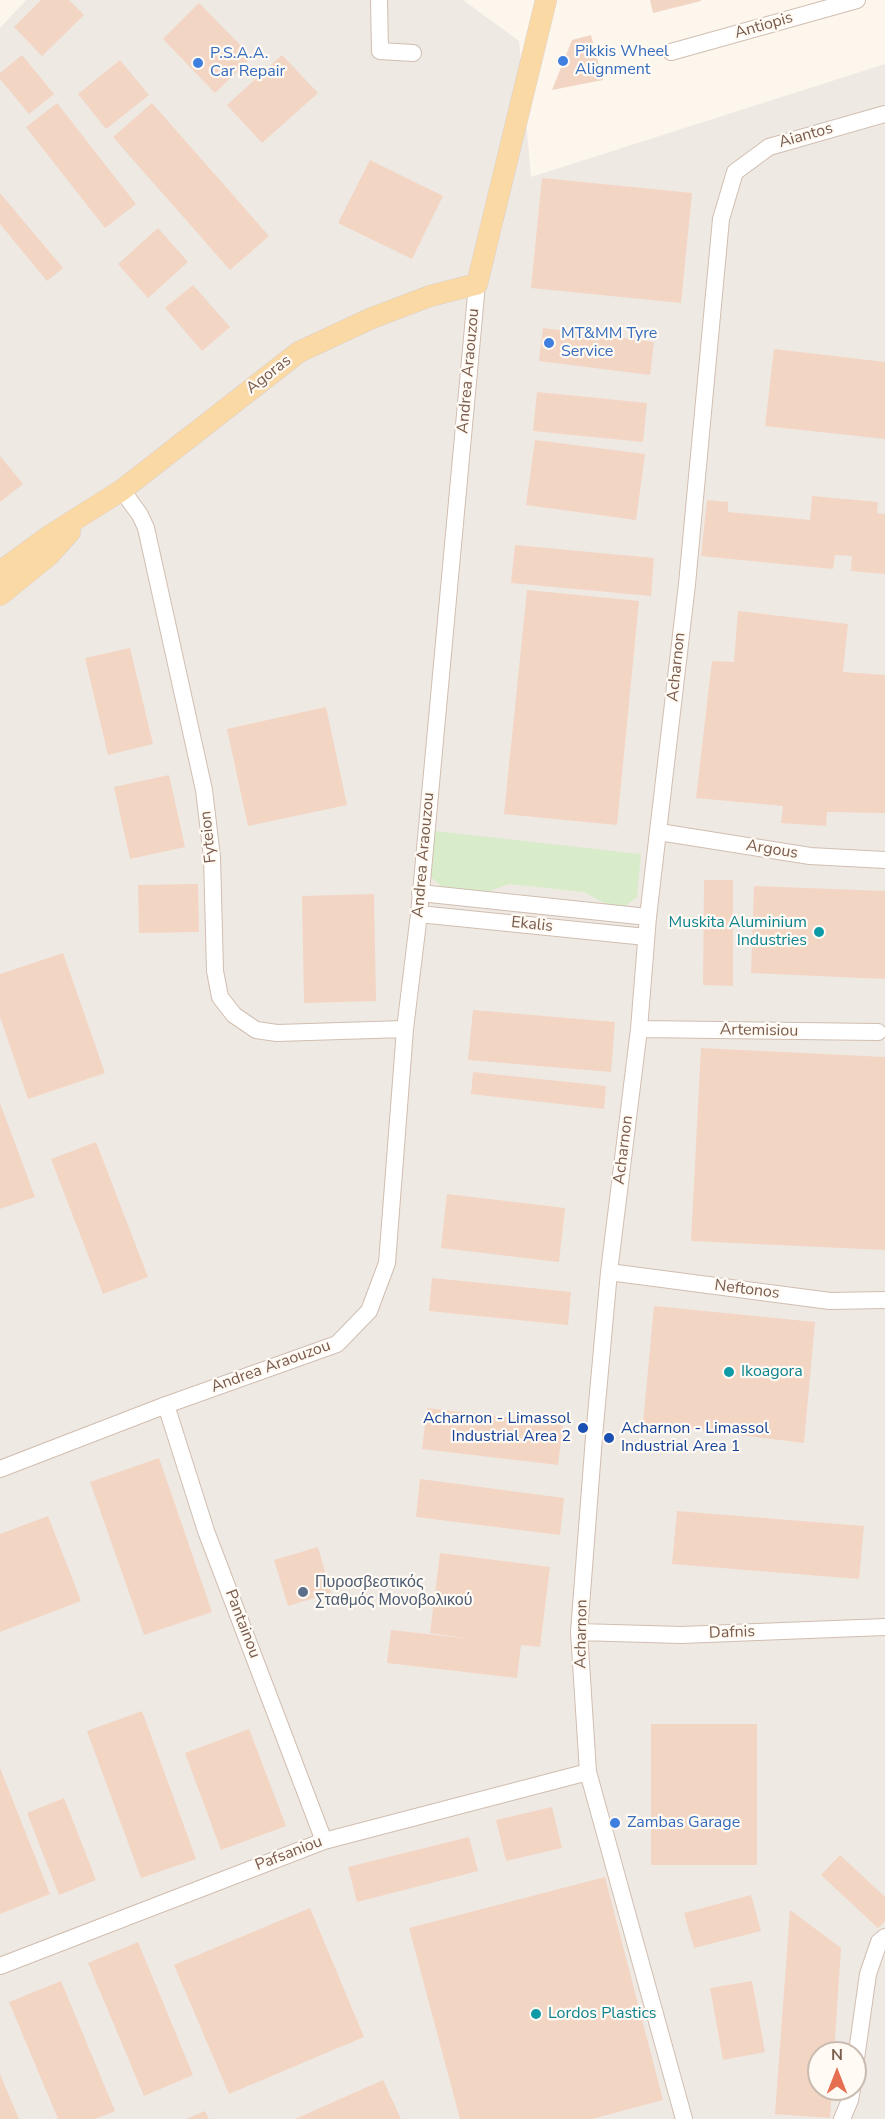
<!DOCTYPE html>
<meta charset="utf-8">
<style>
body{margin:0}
#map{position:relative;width:885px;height:2119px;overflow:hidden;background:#fdf6ec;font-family:"Nunito Sans",sans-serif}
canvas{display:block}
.north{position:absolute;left:807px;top:2041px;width:60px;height:60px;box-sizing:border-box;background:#fffaf3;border:2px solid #cabbb1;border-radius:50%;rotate:0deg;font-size:16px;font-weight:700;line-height:24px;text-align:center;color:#7a5c4d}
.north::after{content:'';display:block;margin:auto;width:21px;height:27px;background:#e76f51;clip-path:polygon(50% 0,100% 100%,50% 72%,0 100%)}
</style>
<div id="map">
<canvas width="885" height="2119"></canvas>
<div class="north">N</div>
</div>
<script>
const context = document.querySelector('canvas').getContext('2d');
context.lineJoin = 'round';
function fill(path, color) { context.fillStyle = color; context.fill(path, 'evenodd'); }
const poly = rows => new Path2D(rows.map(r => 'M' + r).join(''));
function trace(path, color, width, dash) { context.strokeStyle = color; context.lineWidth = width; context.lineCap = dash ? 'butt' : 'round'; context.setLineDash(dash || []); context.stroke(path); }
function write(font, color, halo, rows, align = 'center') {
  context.font = font + ' "Nunito Sans",sans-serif'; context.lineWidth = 4.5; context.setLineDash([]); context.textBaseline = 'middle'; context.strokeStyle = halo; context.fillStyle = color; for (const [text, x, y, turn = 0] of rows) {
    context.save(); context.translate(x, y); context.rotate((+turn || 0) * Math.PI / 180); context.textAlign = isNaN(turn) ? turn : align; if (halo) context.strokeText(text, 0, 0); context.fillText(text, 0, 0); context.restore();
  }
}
const industrial = poly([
 [26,0,463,0,519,41,531,177,885,64,885,2119,0,2119,0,28],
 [819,2053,855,2053,855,2089,819,2089]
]);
const green = poly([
 [435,831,641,854,637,897,625,906,613,908,584,892,509,884,487,892,443,888,430,876]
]);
const building = poly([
 [41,0,69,0,84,15,42,56,14,27],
 [650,0,701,0,701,1,653,13],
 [199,3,252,57,215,93,163,39],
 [591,35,603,80,552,90,572,40],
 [22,55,54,94,29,114,0,79,0,73],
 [282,55,318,93,262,143,227,105],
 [120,60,149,95,106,129,78,94],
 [57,103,136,204,105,228,26,127],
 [152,103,269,236,230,270,113,137],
 [370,160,443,196,412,259,338,223],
 [542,178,692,193,681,303,531,288],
 [0,193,63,268,47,281,0,224],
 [158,228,188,262,148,298,118,264],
 [193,285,230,327,202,351,165,308],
 [543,328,654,342,650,375,539,361],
 [774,349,885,362,885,439,765,426],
 [537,392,647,403,643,442,533,431],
 [535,440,645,454,636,520,526,505],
 [0,456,23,484,0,502],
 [812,496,878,502,877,513,885,514,885,574,851,571,852,556,835,555,833,569,701,556,707,500,728,502,728,512,810,520],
 [515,545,654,558,651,596,511,583],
 [527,590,639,601,617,825,504,814],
 [738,611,848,624,843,672,885,675,885,813,827,812,826,826,781,823,783,806,696,798,712,661,734,662],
 [130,648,153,744,108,755,85,658],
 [326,707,347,805,248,826,227,729],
 [169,775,185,847,130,859,114,787],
 [704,880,733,880,733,986,703,985],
 [198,884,199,932,139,933,138,885],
 [754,886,885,891,885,979,751,973],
 [374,894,376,1001,304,1003,302,896],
 [63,953,105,1073,28,1099,0,1017,0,974],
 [473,1010,615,1022,611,1072,468,1060],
 [701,1048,885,1057,885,1250,691,1241],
 [473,1072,606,1086,604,1109,471,1094],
 [0,1103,35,1197,0,1209],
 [96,1142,148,1277,103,1294,51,1159],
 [447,1194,565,1208,559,1262,441,1248],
 [432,1278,571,1292,568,1325,429,1311],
 [654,1306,815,1322,804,1443,643,1423],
 [427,1408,563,1424,558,1465,422,1449],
 [159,1458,212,1612,144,1635,90,1482],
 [420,1479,564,1498,560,1535,416,1517],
 [677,1511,864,1526,859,1579,672,1564],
 [48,1516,81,1601,0,1632,0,1534],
 [318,1547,331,1593,288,1606,274,1560],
 [440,1553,550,1567,540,1647,521,1645,517,1678,387,1663,391,1630,472,1639,430,1633],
 [142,1711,196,1859,141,1878,87,1731],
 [651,1724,757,1724,757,1865,651,1865],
 [249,1729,286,1826,221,1850,185,1753],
 [0,1768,50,1894,0,1914],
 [64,1798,96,1880,59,1895,27,1813],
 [552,1807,562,1848,506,1861,496,1820],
 [469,1837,478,1871,357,1902,348,1867],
 [840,1855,885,1897,885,1921,878,1928,821,1875],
 [605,1877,663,2100,592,2119,460,2119,409,1928],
 [751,1895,761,1931,694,1948,684,1913],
 [310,1908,364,2037,229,2094,174,1965],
 [790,1910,841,1948,834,2053,819,2053,819,2089,832,2089,830,2118,775,2114],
 [138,1942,193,2075,144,2096,88,1963],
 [61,1981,115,2111,95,2119,58,2119,9,2002],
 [752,1981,765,2052,723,2060,710,1988],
 [0,2074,19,2119,0,2119],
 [383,2080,401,2119,295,2119],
 [205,2111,209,2119,186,2119]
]);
const minor = poly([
 [379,0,380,51,413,53],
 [671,52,857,0],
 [122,490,140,515,146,528,204,790,212,857,215,971,220,997,234,1015,256,1030,277,1033,405,1029],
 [659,832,810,856,885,860],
 [420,893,648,917],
 [419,914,646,937],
 [639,1029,878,1032],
 [609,1272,830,1301,885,1300],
 [166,1405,206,1531,324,1841],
 [0,1469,166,1405,337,1344,369,1311,387,1263,405,1029,419,914,477,284],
 [579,1632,681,1635,885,1627],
 [0,1966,324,1841,588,1772],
 [855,2066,868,1974,879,1942,885,1937],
 [684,2119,588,1772,579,1632,594,1437,609,1272,639,1029,648,917,687,584,721,219,735,172,769,147,885,114],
 [842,2119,850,2100,852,2089]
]);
const major = poly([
 [0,572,49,536,122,490,299,352,372,318,430,296,477,284,546,0],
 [0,595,48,556,70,532]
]);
const markers = [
 [563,61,6,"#3f7fe0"],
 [198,63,6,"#3f7fe0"],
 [549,343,6,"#3f7fe0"],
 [819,932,6,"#0f9aa8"],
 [729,1372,6,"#0f9aa8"],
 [583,1428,6,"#1a4fb4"],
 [609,1438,6,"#1a4fb4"],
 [303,1592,6,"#5c6f8a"],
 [615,1823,6,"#3f7fe0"],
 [536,2014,6,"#0f9aa8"]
];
const streetNames = [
 ["Antiopis",764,26,-16],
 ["Aiantos",806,136,-16],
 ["Andrea Araouzou",469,371,-85],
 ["Agoras",269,375,-38],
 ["Acharnon",677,667,-84],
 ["Fyteion",209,837,-96],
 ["Argous",772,850,9],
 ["Andrea Araouzou",424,855,-85],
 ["Ekalis",532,925,6],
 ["Artemisiou",759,1031,1],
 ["Acharnon",624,1150,-83],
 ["Neftonos",747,1290,7],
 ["Andrea Araouzou",271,1367,-20],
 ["Pantainou",242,1624,69],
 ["Dafnis",732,1633,-2],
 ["Acharnon",582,1634,-89],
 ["Pafsaniou",289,1854,-21]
];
const shopNames = [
 ["Pikkis Wheel",575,52],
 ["Alignment",575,70],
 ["P.S.A.A.",210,54],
 ["Car Repair",210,72],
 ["MT&MM Tyre",561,334],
 ["Service",561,352],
 ["Zambas Garage",627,1823]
];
const cultureNames = [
 ["Muskita Aluminium",807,923,"right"],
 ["Industries",807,941,"right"],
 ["Ikoagora",741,1372],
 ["Lordos Plastics",548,2014]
];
const transitNames = [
 ["Acharnon - Limassol",571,1419],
 ["Industrial Area 2",571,1437],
 ["Acharnon - Limassol",621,1429,"left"],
 ["Industrial Area 1",621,1447,"left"]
];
const serviceNames = [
 ["Πυροσβεστικός",315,1583],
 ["Σταθμός Μονοβολικού",315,1601]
];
fill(industrial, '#efe9e4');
fill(green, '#d8ecc9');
fill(building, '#f3d5c3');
trace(minor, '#d1beb0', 18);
trace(major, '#dad1cd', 22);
trace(minor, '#fff', 16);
trace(major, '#fbd9a5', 21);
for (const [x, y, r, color] of markers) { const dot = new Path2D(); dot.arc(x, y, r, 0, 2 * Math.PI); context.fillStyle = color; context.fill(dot); trace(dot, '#fffaf3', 2); }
write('16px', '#7a5c4d', '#fffaf3', streetNames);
write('16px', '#366cbe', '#fffaf3', shopNames, 'left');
write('16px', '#0d838f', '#fffaf3', cultureNames, 'left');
write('16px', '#164399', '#fffaf3', transitNames, 'right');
write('16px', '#4e5e75', '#fffaf3', serviceNames, 'left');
</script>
